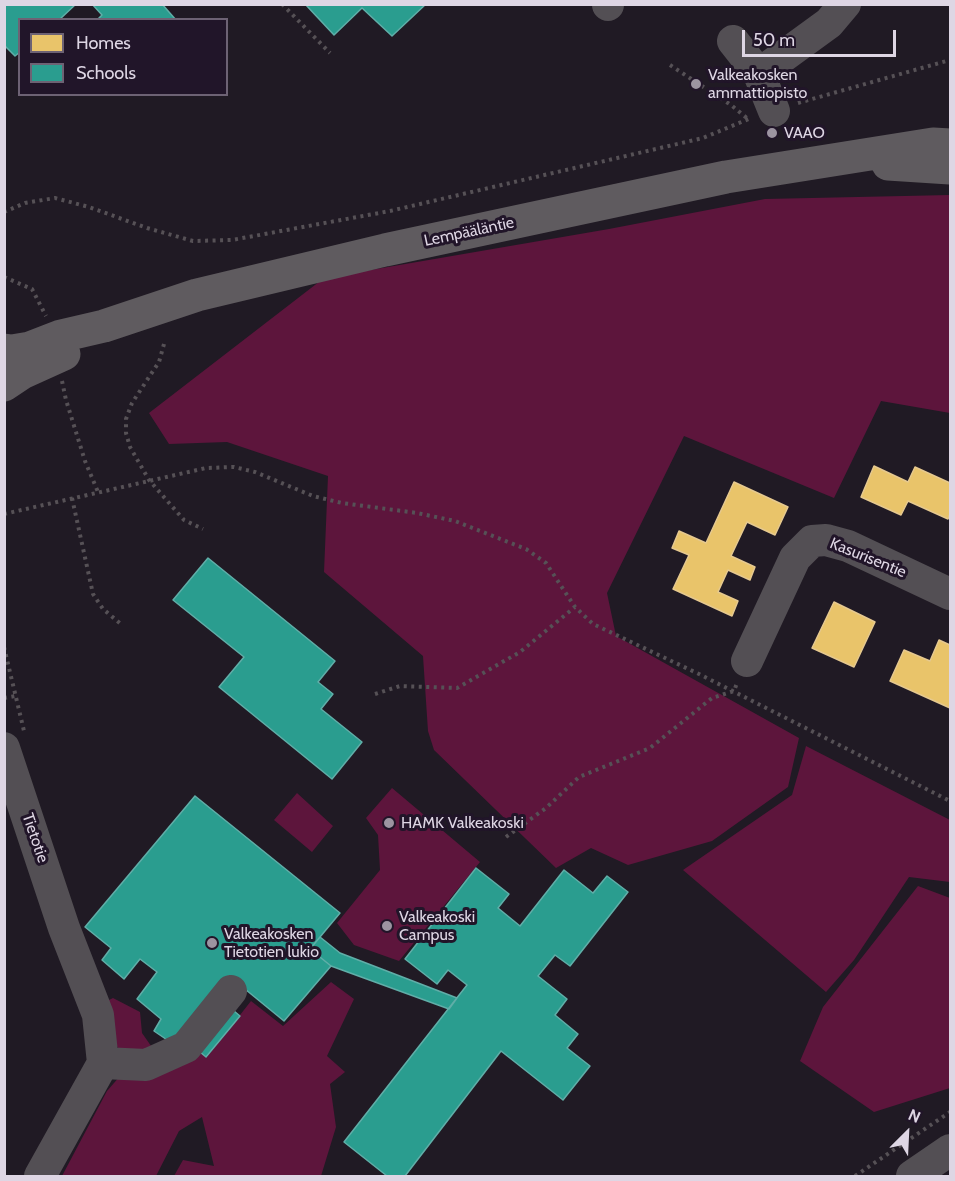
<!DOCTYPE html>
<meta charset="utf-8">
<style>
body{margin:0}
#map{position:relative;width:955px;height:1181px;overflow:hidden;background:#201a24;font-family:Cabin,sans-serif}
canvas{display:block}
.frame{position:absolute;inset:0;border:6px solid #ded6e4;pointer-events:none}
.legend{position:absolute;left:18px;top:18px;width:210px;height:78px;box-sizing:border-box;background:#211529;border:2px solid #6d6274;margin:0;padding:8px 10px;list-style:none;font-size:18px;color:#ded6e4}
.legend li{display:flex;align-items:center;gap:12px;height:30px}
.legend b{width:30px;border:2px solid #6d6274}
.north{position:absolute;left:877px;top:1103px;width:60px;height:60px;-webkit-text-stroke:4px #211529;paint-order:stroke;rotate:24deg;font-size:16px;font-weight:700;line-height:24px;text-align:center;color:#ded6e4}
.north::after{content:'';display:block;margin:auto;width:21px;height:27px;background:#ded6e4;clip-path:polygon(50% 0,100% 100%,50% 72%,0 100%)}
.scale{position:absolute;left:742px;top:30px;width:154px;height:27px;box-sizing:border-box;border:3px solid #ded6e4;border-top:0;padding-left:8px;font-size:18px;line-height:21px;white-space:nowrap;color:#ded6e4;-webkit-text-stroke:4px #211529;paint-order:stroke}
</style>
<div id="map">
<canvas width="955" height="1181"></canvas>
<div class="frame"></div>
<ul class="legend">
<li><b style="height:16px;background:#e9c46a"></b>Homes</li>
<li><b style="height:16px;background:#2a9d8f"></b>Schools</li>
</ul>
<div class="north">N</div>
<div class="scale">50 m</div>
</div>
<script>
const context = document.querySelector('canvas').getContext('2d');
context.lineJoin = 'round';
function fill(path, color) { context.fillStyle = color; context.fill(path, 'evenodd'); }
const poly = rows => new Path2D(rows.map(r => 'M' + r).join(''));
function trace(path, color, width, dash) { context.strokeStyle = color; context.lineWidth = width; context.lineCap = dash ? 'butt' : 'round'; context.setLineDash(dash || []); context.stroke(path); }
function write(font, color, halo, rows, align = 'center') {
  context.font = font + ' Cabin,sans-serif'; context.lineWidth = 6; context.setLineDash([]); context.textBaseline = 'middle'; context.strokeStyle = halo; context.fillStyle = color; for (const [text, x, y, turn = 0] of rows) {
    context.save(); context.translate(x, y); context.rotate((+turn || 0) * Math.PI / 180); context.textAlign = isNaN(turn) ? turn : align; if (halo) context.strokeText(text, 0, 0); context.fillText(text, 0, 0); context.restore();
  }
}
const green = poly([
 [950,195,950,413,881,401,834,498,684,436,607,593,616,636,799,738,788,787,712,841,628,865,591,848,556,868,434,750,428,731,423,656,324,572,328,476,227,442,169,444,149,413,324,278,609,229,765,199],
 [806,746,950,820,950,882,909,877,854,960,826,992,683,870,792,795],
 [392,788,480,862,399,961,354,945,337,923,380,870,378,835,366,818],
 [297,793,333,826,312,852,274,820],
 [918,886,950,898,950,1088,874,1112,800,1061,823,1007],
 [331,982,354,999,327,1056,345,1072,330,1084,336,1127,321,1176,174,1176,183,1160,214,1166,202,1117,179,1131,156,1176,62,1176,107,1091,121,1075,194,1047,207,1057,251,1001,283,1026],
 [113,998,140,1012,142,1033,156,1053,124,1055,115,1044,107,1001]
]);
const homes = poly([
 [874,466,908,482,915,467,950,483,950,514,948,519,908,501,901,515,861,497,874,466],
 [734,482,788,507,775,535,747,522,731,556,755,567,750,580,728,570,718,592,738,601,732,616,673,589,689,555,672,548,679,531,706,543,734,482],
 [834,602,875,622,854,667,812,648,834,602],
 [939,640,950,645,950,708,890,681,904,650,930,661,939,640]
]);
const schools = poly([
 [4,4,76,4,59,20,20,20,20,52,15,56,4,45,4,4],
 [92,4,162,4,176,20,97,20,102,15,92,4],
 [305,4,426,4,392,36,362,8,334,35,305,4],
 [208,558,335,661,318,682,333,694,321,709,362,742,332,779,219,687,244,657,173,600,208,558],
 [195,796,340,913,310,949,331,966,284,1021,229,976,176,1046,154,1031,161,1019,137,999,157,972,140,959,124,979,102,960,111,948,85,927,195,796],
 [476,868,509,894,498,908,520,926,564,870,593,893,607,876,628,892,570,966,555,955,538,976,567,999,555,1015,578,1034,567,1048,590,1066,563,1100,501,1051,405,1176,387,1176,344,1142,467,985,448,970,437,984,405,959,476,868],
 [320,937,340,953,457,998,449,1009,331,966,310,949,320,937],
 [228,1006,240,1016,206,1057,194,1047,228,1006]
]);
const path = poly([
 [282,4,330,53],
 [670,65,731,105,748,119],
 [798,103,950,60],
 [4,212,25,203,55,198,89,207,147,228,193,241,232,240,390,211,703,138,751,118],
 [4,277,32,289,46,316],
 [164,344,159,362,132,403,126,419,126,433,130,447,149,480,184,520,203,529],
 [62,381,66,400,85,461,98,492],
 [72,498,93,594,103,609,122,625],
 [4,514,206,468,234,467,255,472,313,496,342,503,417,513,455,521,526,549,546,563,575,607,593,624,699,674,950,801],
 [4,647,24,731],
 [375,694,400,686,457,688,520,652,575,607],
 [4,698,15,696],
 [506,837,546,808,579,777,650,748,712,698,734,691,737,683],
 [855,1176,950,1112]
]);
const minor = poly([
 [608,5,608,4],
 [733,41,759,74,774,111],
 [759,74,829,23,845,4],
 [747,661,795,558,812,541,826,540,848,546,950,594],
 [4,748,64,928,98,1015,103,1063,146,1065,186,1047,231,991],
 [40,1176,103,1063],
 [912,1176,950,1150]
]);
const major = poly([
 [888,164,950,168],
 [4,350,12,351,30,348,61,336,104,326,197,295,385,250,726,177,933,144,950,145],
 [4,385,22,373,64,354]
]);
const markers = [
 [696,84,6,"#9c94a1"],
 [772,133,6,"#9c94a1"],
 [389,823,6,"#9c94a1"],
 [387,926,6,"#9c94a1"],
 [212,943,6,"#9c94a1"]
];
const poiNames = [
 ["Valkeakosken",708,75],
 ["ammattiopisto",708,93],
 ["VAAO",784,133],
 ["HAMK Valkeakoski",401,823],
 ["Valkeakoski",399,917],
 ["Campus",399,935],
 ["Valkeakosken",224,934],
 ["Tietotien lukio",224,952]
];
const streetNames = [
 ["Lempääläntie",469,232,-12],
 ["Kasurisentie",868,558,22],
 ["Tietotie",35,838,71]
];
fill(green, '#5d153c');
fill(homes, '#e9c46a');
trace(homes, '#e6c98f', 1.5);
fill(schools, '#2a9d8f');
trace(schools, '#60aea8', 1.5);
trace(path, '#565156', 4, [3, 4.5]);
trace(minor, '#534f54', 32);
trace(major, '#5f5b5f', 33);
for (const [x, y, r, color] of markers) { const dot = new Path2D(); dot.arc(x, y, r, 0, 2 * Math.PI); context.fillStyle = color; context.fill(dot); trace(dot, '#211529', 2); }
write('16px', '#ded6e4', '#211529', poiNames, 'left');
write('16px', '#ded6e4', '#211529', streetNames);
</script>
